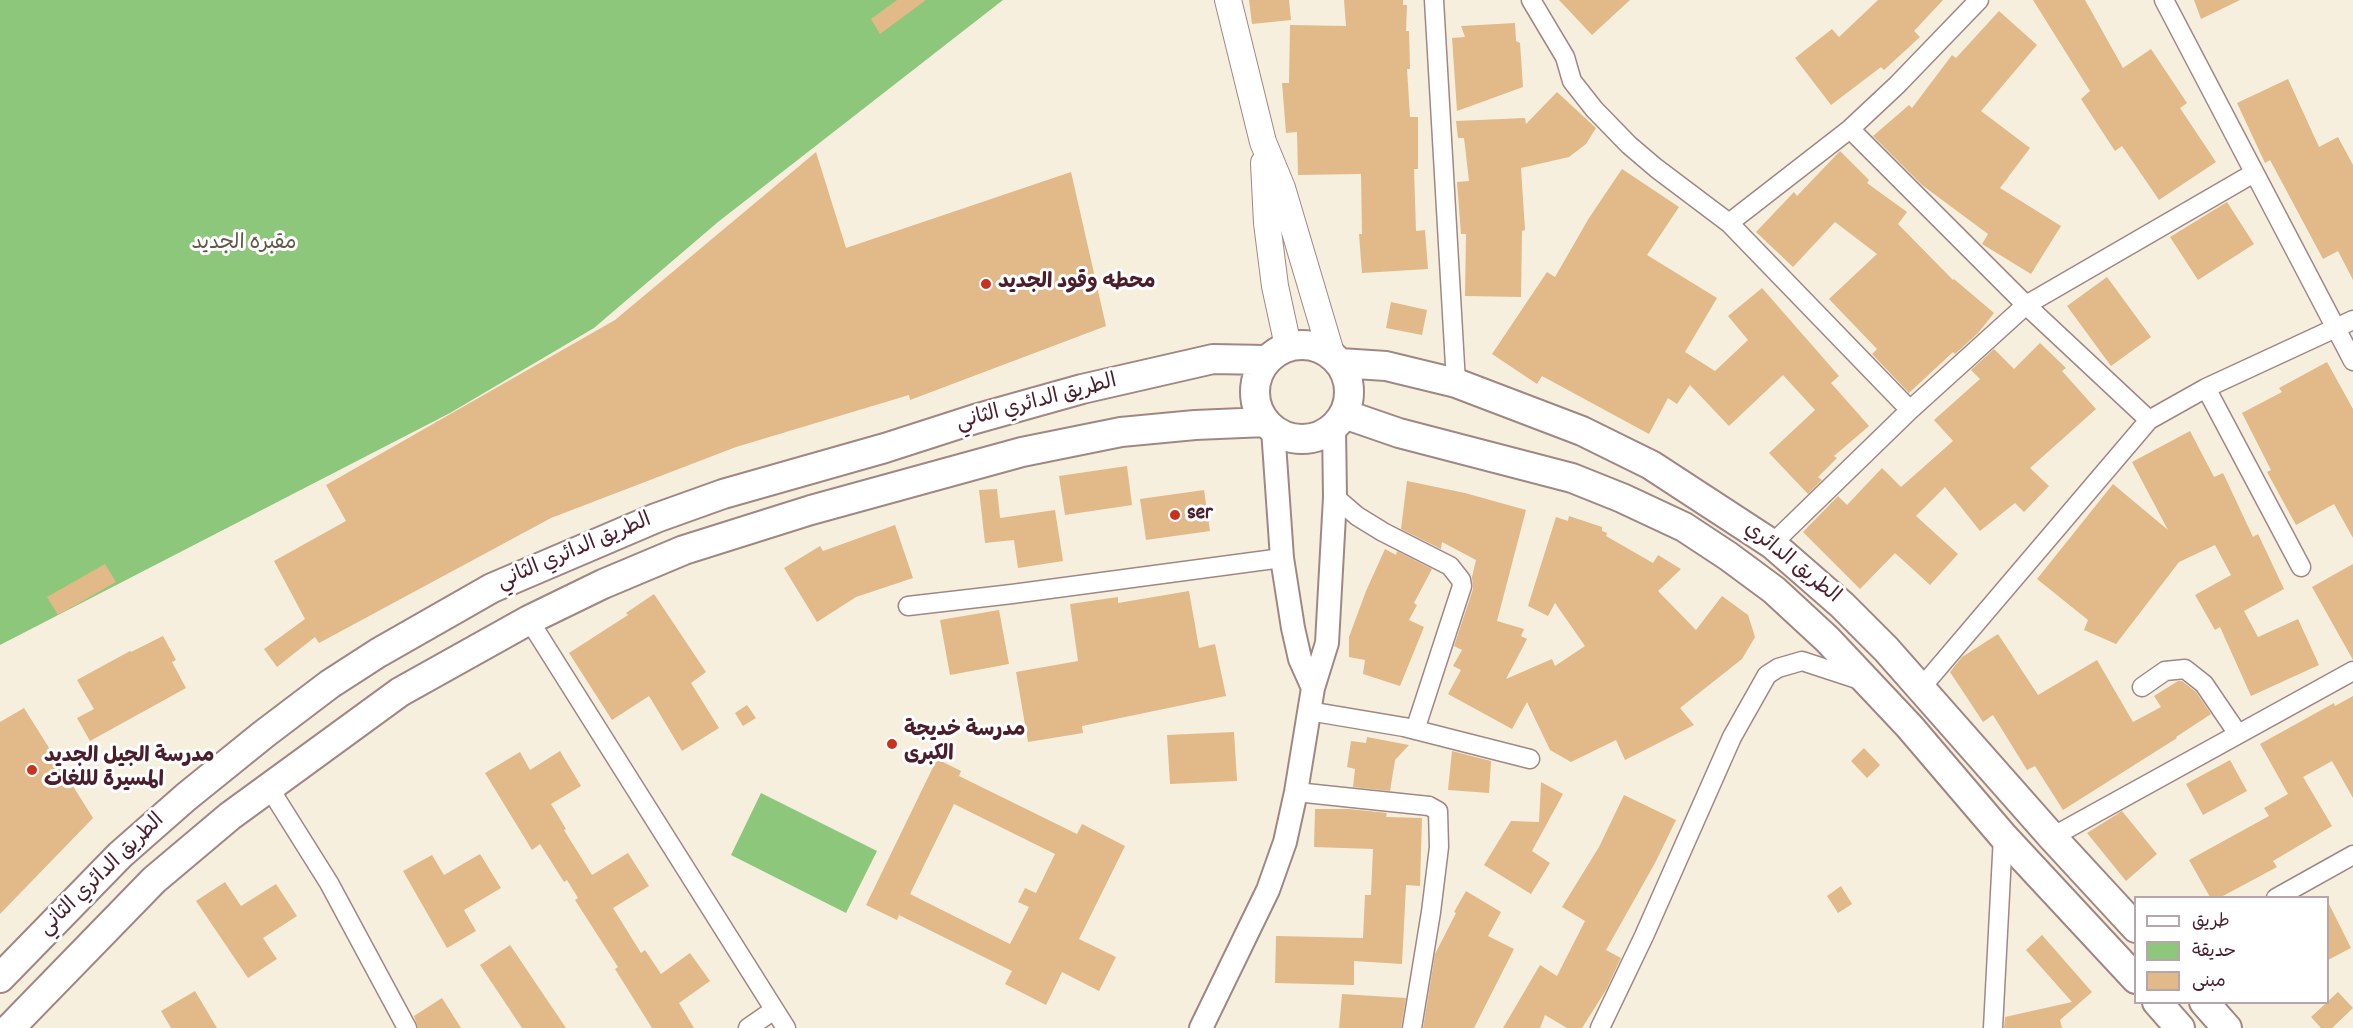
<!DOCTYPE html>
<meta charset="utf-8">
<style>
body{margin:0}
#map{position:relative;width:2353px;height:1028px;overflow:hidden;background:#f6efde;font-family:Dekko,"Playpen Sans Arabic",sans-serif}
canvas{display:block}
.legend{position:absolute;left:2134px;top:896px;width:195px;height:108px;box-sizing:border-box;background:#fff;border:2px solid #b7a5aa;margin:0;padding:8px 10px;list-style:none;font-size:18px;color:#4a1f2b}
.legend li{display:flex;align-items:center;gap:12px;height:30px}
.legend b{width:30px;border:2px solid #b7a5aa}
</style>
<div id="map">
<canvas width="2353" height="1028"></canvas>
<ul class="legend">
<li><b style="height:8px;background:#fff"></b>طريق</li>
<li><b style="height:16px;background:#8dc77b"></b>حديقة</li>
<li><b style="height:16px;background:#e2b988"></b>مبنى</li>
</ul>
</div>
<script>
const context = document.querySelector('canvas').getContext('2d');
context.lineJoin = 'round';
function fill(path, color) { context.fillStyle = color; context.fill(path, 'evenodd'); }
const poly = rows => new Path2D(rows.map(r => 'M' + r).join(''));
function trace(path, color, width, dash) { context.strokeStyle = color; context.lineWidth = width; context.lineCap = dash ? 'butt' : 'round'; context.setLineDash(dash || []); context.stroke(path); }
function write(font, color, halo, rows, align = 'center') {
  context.font = font + ' Dekko,"Playpen Sans Arabic",sans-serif'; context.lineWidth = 6; context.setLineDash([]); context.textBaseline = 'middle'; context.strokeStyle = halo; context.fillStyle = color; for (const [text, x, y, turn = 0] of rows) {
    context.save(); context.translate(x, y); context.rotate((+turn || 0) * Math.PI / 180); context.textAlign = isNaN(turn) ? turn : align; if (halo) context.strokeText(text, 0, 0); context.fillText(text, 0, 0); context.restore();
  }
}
const green = poly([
 [0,0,1003,0,718,222,594,328,450,413,0,645],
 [761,793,877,851,846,913,731,855]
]);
const building = poly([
 [897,0,926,0,880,34,871,19],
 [1249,0,1289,0,1291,20,1252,24],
 [1344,0,1403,0,1403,5,1407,5,1406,31,1409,31,1410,69,1407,69,1410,117,1418,117,1418,169,1414,169,1416,231,1425,230,1428,269,1362,273,1359,234,1362,234,1361,174,1298,175,1297,132,1286,133,1282,83,1289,83,1290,25,1346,26],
 [1559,0,1630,0,1592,35],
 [1878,0,1943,0,1914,31,1920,37,1884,70,1881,67,1831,105,1795,58,1832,29,1839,37],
 [2033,0,2085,0,2123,68,2151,49,2187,103,2180,108,2216,162,2159,200,2122,146,2115,151,2081,99,2090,91],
 [2194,0,2240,0,2201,19],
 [1999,11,2037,45,1981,111,2030,148,2000,188,2061,226,2031,274,1982,244,1988,234,1922,185,1873,136,1909,105,1912,108,1952,55,1956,58],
 [1515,23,1516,41,1520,43,1523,87,1457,111,1452,38,1465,37,1461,26],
 [2288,79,2319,147,2338,137,2353,165,2353,280,2338,251,2323,259,2270,160,2265,163,2237,103],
 [1557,92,1596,128,1586,144,1569,157,1521,168,1525,230,1522,231,1521,297,1465,296,1466,234,1461,234,1457,182,1469,181,1464,138,1458,138,1456,121,1525,118,1526,124],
 [1840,151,1869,180,1867,183,1907,212,1898,224,1953,280,1954,279,1994,313,1978,333,1955,354,1953,352,1909,393,1872,354,1877,349,1829,299,1877,254,1835,222,1793,267,1756,232,1794,192,1797,196],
 [816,152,846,248,1071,172,1106,326,910,400,909,395,736,447,551,518,319,643,315,637,277,667,264,649,305,619,274,561,346,521,326,485,615,320],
 [1622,169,1679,207,1647,255,1717,298,1685,352,1715,371,1748,340,1728,316,1762,288,1839,376,1831,383,1869,426,1834,456,1837,458,1818,477,1822,480,1808,494,1769,453,1815,410,1783,375,1729,426,1690,385,1677,404,1668,398,1649,434,1542,376,1537,384,1492,354,1547,272,1555,277,1589,218],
 [2227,202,2254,244,2198,280,2170,237],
 [2107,277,2151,337,2111,366,2067,306],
 [1391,302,1427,310,1422,335,1386,328],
 [2040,343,2066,368,2062,371,2096,409,2030,468,2049,486,2024,512,2015,503,1980,531,1945,487,1916,516,1958,554,1930,585,1895,553,1860,589,1803,532,1838,496,1847,505,1882,468,1901,487,1953,441,1934,420,1980,379,1971,370,1994,349,2014,369],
 [2327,362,2353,409,2353,538,2334,504,2296,525,2267,472,2271,470,2242,413,2282,392,2279,388],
 [2190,431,2214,477,2223,473,2253,537,2258,534,2284,589,2244,611,2258,637,2298,619,2319,665,2251,696,2220,627,2215,630,2195,595,2231,575,2215,545,2179,562,2116,644,2084,630,2088,620,2037,579,2113,484,2168,530,2132,462],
 [1127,466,1132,505,1065,515,1059,476],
 [1407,481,1465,493,1526,510,1497,621,1524,629,1521,636,1527,639,1506,679,1552,659,1555,666,1585,646,1555,603,1548,616,1528,606,1556,517,1568,521,1569,516,1602,527,1602,531,1607,533,1606,536,1653,563,1658,555,1681,569,1658,591,1696,630,1722,596,1748,615,1755,637,1742,659,1680,708,1694,725,1625,760,1616,740,1571,762,1550,750,1527,702,1512,729,1448,694,1461,670,1453,666,1462,650,1454,646,1473,589,1472,577,1476,560,1442,542,1441,549,1401,529],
 [997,489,1000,518,1055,510,1063,561,1018,568,1014,540,985,543,979,490],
 [1204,490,1210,531,1146,540,1140,499],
 [895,525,913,578,856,597,817,622,784,568,820,546,823,551],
 [1385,549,1396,555,1397,551,1432,569,1414,603,1417,605,1409,620,1424,627,1400,686,1363,674,1365,660,1349,657,1349,637,1366,591],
 [105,564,116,582,58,615,47,597],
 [2353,564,2353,660,2312,587],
 [1189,591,1199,648,1215,644,1226,696,1082,726,1083,733,1028,742,1016,672,1078,661,1070,604,1118,597,1118,603],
 [654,594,706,672,691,683,719,728,682,751,649,696,612,720,569,653,628,615,626,613],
 [999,610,1009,664,950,675,940,620],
 [1998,634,2038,695,2097,660,2133,722,2161,707,2154,696,2178,681,2182,681,2196,692,2211,714,2176,737,2177,738,2063,810,2035,766,2027,770,1993,715,1983,722,1950,672,1962,657],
 [163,636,176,660,172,662,186,688,90,741,77,718,94,709,77,680,130,651,131,652],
 [2353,696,2353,798,2332,761,2303,777,2332,826,2273,861,2277,867,2221,897,2210,897,2189,860,2269,816,2264,808,2288,794,2260,744,2334,703,2335,706],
 [747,705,756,718,743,726,735,713],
 [24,708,93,818,0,914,0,722],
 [1234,732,1237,781,1170,784,1167,735],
 [1367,737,1409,745,1395,760,1390,791,1353,787,1355,769,1347,767,1351,741,1366,743],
 [1864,748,1880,765,1867,778,1851,761],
 [560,751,581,786,551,804,566,829,564,830,592,875,628,853,649,886,613,908,641,953,645,950,661,974,690,953,710,981,679,1003,694,1028,652,1028,615,969,618,967,575,900,578,898,567,880,564,882,540,844,532,850,485,773,520,752,530,770],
 [1452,751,1491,761,1489,793,1448,790],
 [937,759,961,771,959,776,1077,834,1082,824,1125,846,1079,939,1116,957,1099,991,1062,972,1046,1005,1005,984,1012,971,899,915,897,920,866,905],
 [954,804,1055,854,1036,893,1025,888,1018,902,1029,907,1010,944,910,894],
 [2230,760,2247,791,2203,815,2186,784],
 [1541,782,1563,794,1532,851,1550,863,1531,894,1484,865,1511,821,1539,822],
 [1624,795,1676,820,1655,863,1606,950,1621,958,1606,990,1582,1028,1567,1028,1545,1015,1540,1028,1503,1028,1540,965,1557,976,1585,921,1562,907,1599,847],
 [1315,809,1349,809,1387,813,1386,817,1422,818,1420,886,1406,885,1402,964,1354,961,1354,985,1275,983,1276,936,1363,938,1365,895,1371,895,1373,849,1314,847],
 [2122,811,2157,854,2126,881,2087,833],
 [480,854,501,888,464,910,476,931,447,948,403,871,432,855,444,875],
 [225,882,241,906,276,884,297,916,263,938,277,959,248,978,196,901],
 [1841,886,1852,904,1838,913,1827,896],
 [1466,891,1501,912,1488,936,1514,949,1474,1028,1423,1028,1435,954,1456,913,1454,912],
 [2328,902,2351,948,2328,960],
 [2042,935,2092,992,2060,1020,2062,1028,2004,1028,2005,1017,2072,1002,2026,950],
 [510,945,566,1028,522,1028,480,965],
 [195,991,217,1028,171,1028,161,1011],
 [2338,992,2353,1008,2332,1028,2321,1028,2311,1017],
 [1342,994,1406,998,1401,1028,1339,1028],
 [442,998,461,1028,418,1028,414,1016]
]);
const minor = poly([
 [1434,0,1456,383],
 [1531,0,1565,57,1572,81,1594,109,1629,145,1656,168,1729,223,1910,410],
 [2164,0,2353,361],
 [1850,129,2026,305,2149,420],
 [1729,223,1850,129,1897,85,1979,0],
 [2206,388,2301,567],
 [1335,497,1357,516,1383,532,1450,566,1461,580,1462,586,1415,730],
 [1772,544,1910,410,2026,305,2254,173],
 [908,606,1012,594,1282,558],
 [529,620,786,1028],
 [2142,687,2165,671,2185,669,2204,684,2238,734],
 [1921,688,2149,420,2206,388,2353,320],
 [1309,711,1404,727,1530,759],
 [270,789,329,883,407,1028],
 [1296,792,1429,806,1438,811,1439,847,1431,912,1412,1028],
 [2052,837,2353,671],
 [2276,898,2353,855],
 [748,1028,774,1010],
 [1600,1028,1644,936,1732,737,1767,675,1778,668,1802,661,1863,681],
 [1993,1028,2003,836]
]);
const tertiary = poly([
 [1273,429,1282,558,1293,628,1300,659,1313,688],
 [1201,1028,1268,890,1285,842,1296,792,1313,688,1327,643,1335,497,1334,427]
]);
const secondary = poly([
 [1228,0,1263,142,1282,188,1331,353],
 [1264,163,1267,223,1275,286,1288,346]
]);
const primary = poly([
 '1255 392a47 47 0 1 1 94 0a47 47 0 1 1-94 0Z',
 [1340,363,1386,366,1456,383,1582,431,1651,465,1772,544,1842,605,1886,649,2052,837,2136,928],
 [1344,414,1399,433,1572,478,1622,498,1684,527,1728,556,1774,590,1827,639,1909,726,2003,836,2136,979],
 [0,978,120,855,186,797,264,734,330,684,378,653,492,588,656,518,723,494,885,448,975,419,1082,389,1213,359,1266,360],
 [2157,1002,2180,1028],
 [2204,1002,2227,1028],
 [10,1028,154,880,230,816,400,692,529,620,603,584,684,550,811,510,1022,452,1121,432,1195,425,1266,422]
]);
const markers = [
 [986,284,6,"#c8321e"],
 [1175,515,6,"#c8321e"],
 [892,744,6,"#c8321e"],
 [32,770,6,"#c8321e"]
];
const parkNames = [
 ["مقبره الجديد",244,245]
];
const poiNames = [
 ["محطه وقود الجديد",998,284],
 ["ser",1187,515],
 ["مدرسة خديجة",904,732],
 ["الكبرى",904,756],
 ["مدرسة الجيل الجديد",44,758],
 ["المسيرة لللغات",44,782]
];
const streetNames = [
 ["الطريق الدائري الثاني",1037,404,-15],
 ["الطريق الدائري الثاني",575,553,-23],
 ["الطريق الدائري",1791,564,39],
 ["الطريق الدائري الثاني",103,876,-44]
];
fill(green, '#8dc77b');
fill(building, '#e2b988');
trace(minor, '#a08784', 21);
trace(tertiary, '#a08784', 26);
trace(secondary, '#a08784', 28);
trace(primary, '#a08784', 32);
trace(minor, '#fff', 18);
trace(tertiary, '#fff', 22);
trace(secondary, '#fff', 26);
trace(primary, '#fff', 28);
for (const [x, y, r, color] of markers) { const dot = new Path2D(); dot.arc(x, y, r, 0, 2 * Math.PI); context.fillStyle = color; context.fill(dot); trace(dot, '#fff', 2); }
write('21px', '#615a47', '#fff', parkNames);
write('bold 21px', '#4a1f2b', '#fff', poiNames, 'left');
write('21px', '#4a1f2b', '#fff', streetNames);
</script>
